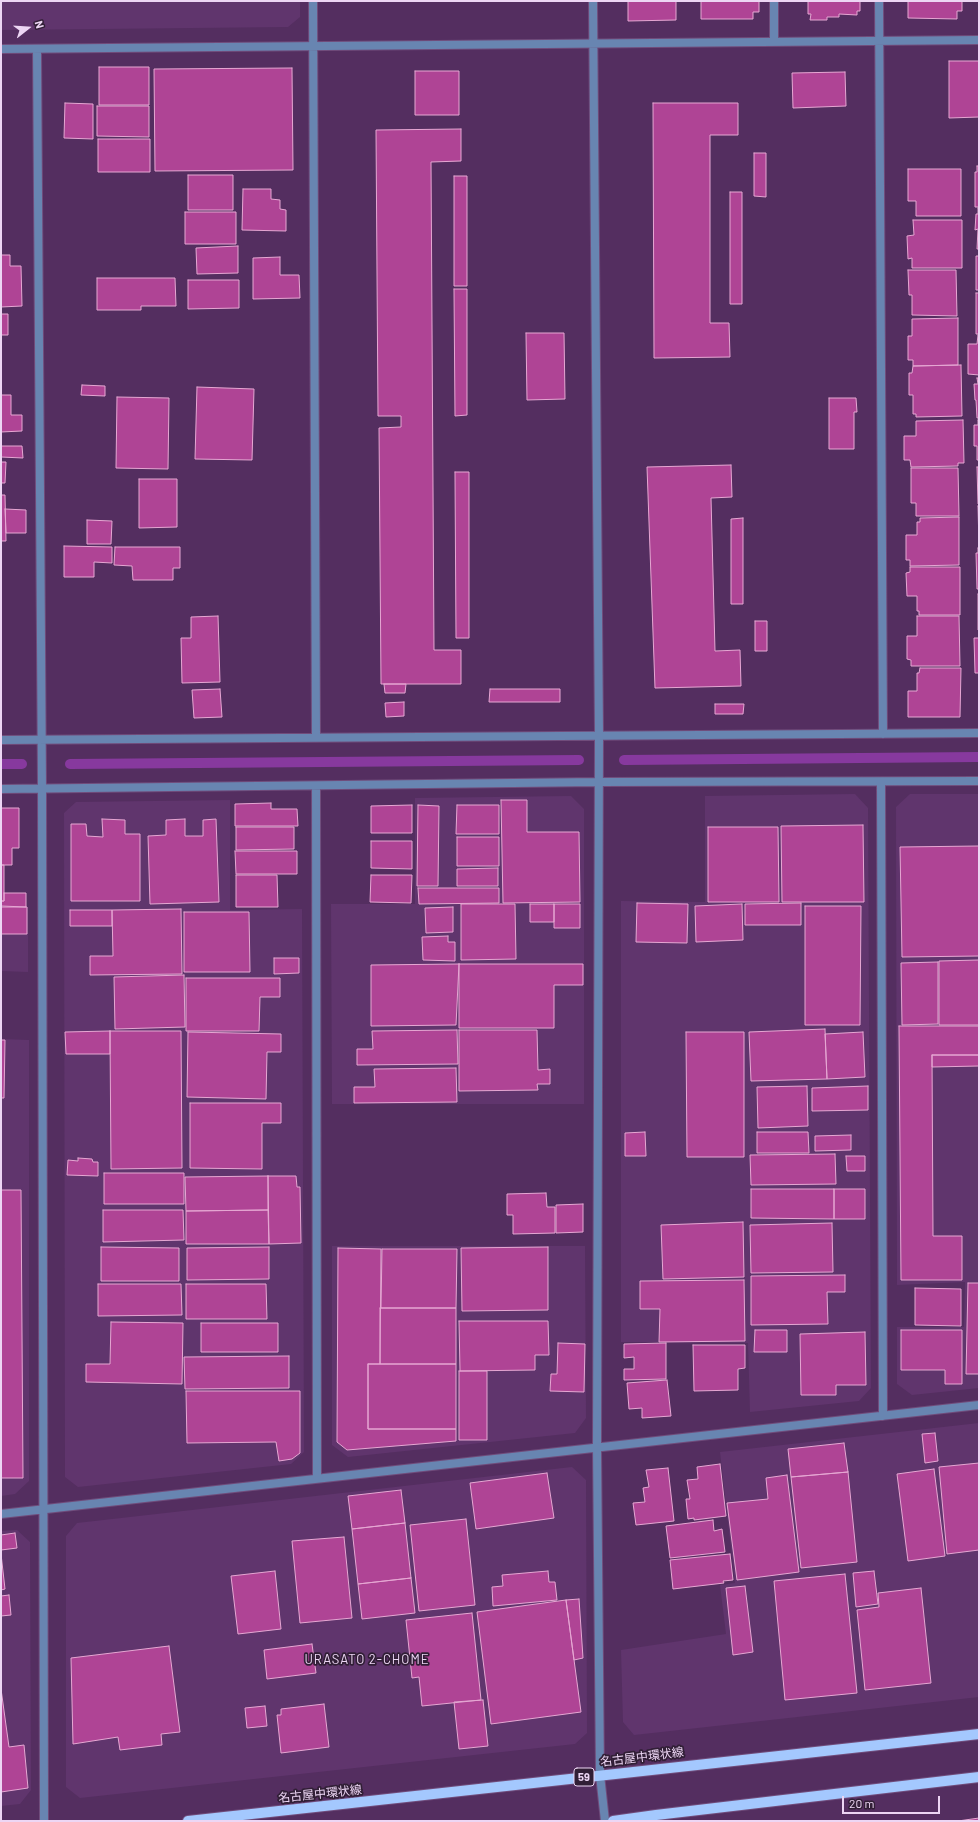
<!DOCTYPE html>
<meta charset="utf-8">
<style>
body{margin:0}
#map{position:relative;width:980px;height:1822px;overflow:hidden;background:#542e60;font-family:Barlow,sans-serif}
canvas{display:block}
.frame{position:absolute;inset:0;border:2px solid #edd6f4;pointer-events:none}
.north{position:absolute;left:8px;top:8px;width:40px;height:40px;-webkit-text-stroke:3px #311f36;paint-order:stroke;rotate:73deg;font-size:11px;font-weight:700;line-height:16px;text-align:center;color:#edd6f4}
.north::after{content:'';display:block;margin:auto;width:14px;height:18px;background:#edd6f4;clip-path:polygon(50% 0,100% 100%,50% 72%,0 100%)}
.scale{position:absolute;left:842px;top:1796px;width:98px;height:18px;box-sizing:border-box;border:2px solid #edd6f4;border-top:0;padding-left:5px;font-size:12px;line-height:14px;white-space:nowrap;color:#edd6f4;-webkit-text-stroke:3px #311f36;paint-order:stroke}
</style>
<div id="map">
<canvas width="980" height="1822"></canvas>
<div class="frame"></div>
<div class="north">N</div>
<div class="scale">20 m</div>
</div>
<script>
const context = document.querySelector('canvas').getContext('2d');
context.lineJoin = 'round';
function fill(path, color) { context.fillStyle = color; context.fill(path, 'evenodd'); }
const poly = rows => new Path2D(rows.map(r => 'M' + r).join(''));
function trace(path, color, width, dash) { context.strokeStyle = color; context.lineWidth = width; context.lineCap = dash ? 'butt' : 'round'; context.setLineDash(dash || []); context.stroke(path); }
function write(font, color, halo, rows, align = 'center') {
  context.font = font + ' Barlow,"Noto Sans JP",sans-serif'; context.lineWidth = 3.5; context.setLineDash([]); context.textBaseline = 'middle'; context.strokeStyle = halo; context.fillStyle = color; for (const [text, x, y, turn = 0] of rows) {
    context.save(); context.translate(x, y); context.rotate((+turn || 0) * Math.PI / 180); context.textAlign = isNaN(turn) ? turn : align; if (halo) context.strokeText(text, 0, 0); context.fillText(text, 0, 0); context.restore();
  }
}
const built = poly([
 [1,1,300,1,300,17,288,27,1,30],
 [855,794,868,808,871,1388,859,1401,750,1412,748,1343,621,1342,621,901,705,902,705,796],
 [910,794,979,794,979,1388,912,1395,897,1384,897,1327,964,1327,965,1282,897,1285,896,807],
 [571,796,584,809,584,1104,332,1104,331,904,415,904,415,798],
 [230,800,230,910,302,909,304,1452,291,1464,78,1487,65,1477,64,813,76,802],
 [1,907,28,907,28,972,1,971],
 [1,1039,29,1040,29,1481,15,1494,1,1496],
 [332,1246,585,1246,586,1418,575,1433,348,1457,332,1445],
 [979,1423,979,1697,634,1735,623,1722,621,1650,726,1634,720,1585,735,1583,720,1452],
 [572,1467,586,1480,587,1733,575,1744,80,1798,66,1787,66,1536,77,1523],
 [17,1530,30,1542,31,1790,20,1804,1,1806,1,1531]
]);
const stream = poly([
 [624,760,979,757],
 [1,764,22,764],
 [70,764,579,760]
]);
const building = poly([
 [628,1,676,1,676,20,628,21,628,1],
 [701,1,759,1,759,12,753,12,753,19,701,19,701,1],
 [808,1,860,1,860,11,857,11,857,15,839,14,839,17,827,17,827,20,810,20,811,14,808,14,808,1],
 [908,1,962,1,962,11,957,11,957,19,908,18,908,1],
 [949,61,979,61,979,117,949,118,949,61],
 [99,67,149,67,149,105,99,105,99,67],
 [292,68,293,170,155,171,154,69,292,68],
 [415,71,459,71,459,115,415,115,415,71],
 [845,72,846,106,793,108,792,73,845,72],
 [65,103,93,104,93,139,64,138,65,103],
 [653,103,738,103,738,135,710,135,710,323,729,323,730,357,654,358,653,103],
 [97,106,149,106,149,137,97,136,97,106],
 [461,129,461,161,431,162,434,650,461,650,461,684,381,684,379,428,401,427,401,416,378,416,376,130,461,129],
 [98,139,150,139,150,172,98,172,98,139],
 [754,153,766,153,766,197,754,196,754,153],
 [977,166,979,166,979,207,975,207,975,172,977,172,977,166],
 [908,169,961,169,961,216,916,216,916,201,908,201,908,169],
 [188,175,233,175,233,210,188,210,188,175],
 [454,176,467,176,467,286,454,286,454,176],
 [243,189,271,189,271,199,280,200,280,209,286,210,286,231,242,230,243,189],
 [730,192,742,192,742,304,730,304,730,192],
 [978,208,979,208,979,249,977,249,978,229,975,230,976,214,978,214,978,208],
 [185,212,236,212,236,244,185,244,185,212],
 [913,220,962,220,962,268,912,268,912,258,908,259,907,236,914,235,913,220],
 [238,246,238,273,197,274,196,248,238,246],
 [979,250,979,290,976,290,976,256,979,256,979,250],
 [1,255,10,255,10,266,21,266,22,306,1,307,1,255],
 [280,257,280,275,299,275,300,298,253,299,253,258,280,257],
 [908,270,956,270,957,316,912,315,912,295,909,295,908,270],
 [97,278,175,278,176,306,141,306,141,310,97,310,97,278],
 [188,280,239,280,239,308,188,309,188,280],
 [454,289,467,289,467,415,455,416,454,289],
 [976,293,979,293,979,334,976,334,976,293],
 [1,314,8,314,8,335,1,335,1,314],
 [958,318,958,365,913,366,913,360,908,360,908,336,912,336,912,319,958,318],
 [526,333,564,333,565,399,527,400,526,333],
 [978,335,979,335,979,375,968,374,968,344,977,344,978,335],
 [961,365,962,416,916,417,916,414,913,414,913,395,909,395,909,373,912,373,913,366,961,365],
 [977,378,979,378,979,418,977,418,976,400,975,400,974,384,978,384,977,378],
 [82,385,105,386,105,396,81,395,82,385],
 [197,387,254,389,252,460,195,459,197,387],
 [1,395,11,395,11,415,22,415,22,431,1,432,1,395],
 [117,397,169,398,168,469,116,468,117,397],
 [829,398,856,398,857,412,854,412,854,449,829,449,829,398],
 [963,420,964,463,958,463,958,466,911,467,910,460,904,460,904,436,916,436,916,421,963,420],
 [978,420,979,420,979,460,977,460,977,446,974,446,974,425,978,425,978,420],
 [1,446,22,446,23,458,1,457,1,446],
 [1,462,6,462,5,483,1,483,1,462],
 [731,465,732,497,711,498,715,651,740,650,741,686,655,688,647,467,731,465],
 [977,467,979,467,979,504,978,504,977,467],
 [911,468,958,468,959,516,916,516,916,503,911,503,911,468],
 [455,472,469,472,469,638,456,638,455,472],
 [139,479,177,479,177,527,139,528,139,479],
 [1,495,5,495,6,541,1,541,1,495],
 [978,506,979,506,979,546,978,506],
 [5,509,26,510,26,533,6,533,5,509],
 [959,517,959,565,910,566,910,560,906,560,906,535,917,535,917,522,920,522,920,518,959,517],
 [743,518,743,604,731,604,731,519,743,518],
 [87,520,112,521,111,544,87,544,87,520],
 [64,546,112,547,112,563,94,562,94,577,64,577,64,546],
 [115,547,180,547,180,568,173,568,173,580,133,580,132,566,114,565,115,547],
 [978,548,979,548,979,589,977,589,976,553,978,553,978,548],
 [910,567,960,567,960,615,919,615,919,611,917,611,917,596,907,596,906,573,910,572,910,567],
 [978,594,979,594,979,630,978,630,978,594],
 [218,616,220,682,182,683,181,638,191,638,191,617,218,616],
 [917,616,959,616,960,666,911,666,911,660,907,659,907,636,917,636,917,616],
 [755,621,767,621,767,651,755,651,755,621],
 [979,631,979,673,975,673,974,638,979,638,979,631],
 [920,668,961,668,960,717,908,717,908,691,917,691,917,673,919,673,920,668],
 [384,684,406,684,405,693,385,693,384,684],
 [220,689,222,717,194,718,192,690,220,689],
 [490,689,560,689,560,702,489,702,490,689],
 [404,702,404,716,386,717,385,703,404,702],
 [715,704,744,704,743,714,715,714,715,704],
 [501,800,527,800,527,832,579,832,580,902,503,903,501,800],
 [271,803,271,809,297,809,298,826,235,826,235,804,271,803],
 [412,805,412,833,371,833,371,806,412,805],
 [418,805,439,806,438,886,417,886,418,805],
 [457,805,499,805,499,834,456,834,457,805],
 [1,808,19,808,19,848,12,848,12,865,1,865,1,808],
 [102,819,125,820,125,834,140,834,140,901,71,901,71,824,86,824,87,836,103,837,102,819],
 [185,819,185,836,203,836,203,820,216,819,219,902,150,904,148,836,166,835,166,820,185,819],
 [863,825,864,902,782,902,781,826,863,825],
 [236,827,294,827,294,849,236,850,236,827],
 [708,827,778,827,779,902,708,902,708,827],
 [457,837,499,837,499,866,457,866,457,837],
 [371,841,412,841,412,869,371,868,371,841],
 [979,846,979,956,902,957,900,847,979,846],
 [235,851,297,851,297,874,236,874,235,851],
 [1,865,4,865,4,901,1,901,1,865],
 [498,868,498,886,457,886,457,869,498,868],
 [236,875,277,875,278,907,236,907,236,875],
 [371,875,412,875,411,903,370,902,371,875],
 [418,888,499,888,499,903,419,904,418,888],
 [4,893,26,893,26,907,1,906,1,901,4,901,4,893],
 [637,903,688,904,687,943,636,942,637,903],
 [801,903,801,925,745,925,745,904,801,903],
 [461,904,515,904,516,959,461,960,461,904],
 [530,904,554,904,554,922,530,922,530,904],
 [554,904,580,904,580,928,554,928,554,904],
 [742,904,743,940,696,942,695,906,742,904],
 [805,906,861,906,860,1025,805,1025,805,906],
 [1,907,27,907,27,934,1,934,1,907],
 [453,907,453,932,426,933,425,908,453,907],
 [181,909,182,974,90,975,90,956,113,956,112,910,181,909],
 [70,910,112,910,112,926,70,926,70,910],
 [184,912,249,912,250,972,184,972,184,912],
 [448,936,448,942,455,942,455,961,423,960,422,937,448,936],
 [274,958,299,958,299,973,274,974,274,958],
 [979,960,979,1025,939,1025,939,961,979,960],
 [938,962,938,1024,902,1025,901,963,938,962],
 [459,964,456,1025,371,1026,371,965,459,964],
 [459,964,583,964,583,985,554,985,554,1028,459,1028,459,964],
 [184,975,185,1027,115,1029,114,977,184,975],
 [186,978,280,978,280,997,260,997,259,1031,186,1031,186,978],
 [899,1026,979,1026,979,1055,932,1055,933,1236,962,1236,962,1280,901,1280,899,1026],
 [825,1029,827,1079,751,1081,749,1032,825,1029],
 [457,1030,458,1064,357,1065,357,1049,373,1049,372,1031,457,1030],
 [459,1030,537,1030,538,1070,550,1069,550,1084,537,1084,538,1090,459,1091,459,1030],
 [110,1031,181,1031,182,1168,111,1169,110,1031],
 [110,1031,110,1054,66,1054,65,1032,110,1031],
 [188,1032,281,1034,281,1052,267,1052,266,1099,187,1097,188,1032],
 [686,1032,744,1032,744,1157,687,1157,686,1032],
 [863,1032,865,1077,827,1079,825,1034,863,1032],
 [1,1040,5,1040,4,1098,1,1098,1,1040],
 [932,1055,979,1055,979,1066,932,1067,932,1055],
 [456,1068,457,1102,354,1103,354,1087,375,1087,374,1069,456,1068],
 [807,1086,808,1126,758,1128,757,1087,807,1086],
 [868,1086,868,1110,812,1111,812,1088,868,1086],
 [190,1103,281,1103,281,1123,262,1123,262,1169,190,1168,190,1103],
 [645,1132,646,1156,625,1156,625,1133,645,1132],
 [757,1132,808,1132,809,1153,757,1153,757,1132],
 [851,1135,851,1150,815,1151,815,1136,851,1135],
 [835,1154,836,1184,751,1185,750,1155,835,1154],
 [846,1156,865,1156,865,1171,847,1171,846,1156],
 [78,1158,92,1159,93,1162,98,1162,98,1176,67,1175,68,1160,78,1161,78,1158],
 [104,1173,184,1173,184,1204,104,1204,104,1173],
 [268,1176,296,1176,297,1187,300,1187,301,1243,269,1244,268,1176],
 [268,1176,268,1210,186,1211,185,1177,268,1176],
 [751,1189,834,1189,834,1219,751,1218,751,1189],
 [834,1189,865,1189,865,1219,834,1219,834,1189],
 [1,1190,21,1190,23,1478,1,1478,1,1190],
 [546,1193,547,1207,555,1207,555,1233,513,1234,513,1215,507,1215,507,1194,546,1193],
 [583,1204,583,1232,556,1233,556,1205,583,1204],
 [103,1210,183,1210,184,1240,103,1242,103,1210],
 [268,1210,269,1244,186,1244,186,1211,268,1210],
 [743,1222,744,1277,663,1279,661,1225,743,1222],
 [832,1223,833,1272,751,1273,750,1225,832,1223],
 [101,1247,179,1248,179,1281,101,1281,101,1247],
 [269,1247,269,1279,187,1280,187,1248,269,1247],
 [548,1247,548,1310,462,1311,461,1248,548,1247],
 [338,1248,381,1249,380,1364,368,1364,368,1429,456,1429,456,1441,347,1450,337,1442,338,1248],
 [382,1249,457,1249,456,1308,381,1308,382,1249],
 [845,1275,845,1292,827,1292,828,1324,751,1325,751,1276,845,1275],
 [744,1280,745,1341,659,1342,660,1309,640,1309,640,1281,744,1280],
 [968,1283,979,1283,979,1374,966,1374,968,1283],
 [98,1284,181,1284,182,1315,98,1316,98,1284],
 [186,1284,266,1284,267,1319,186,1319,186,1284],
 [915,1288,961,1289,961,1326,915,1325,915,1288],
 [380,1308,456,1308,456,1364,380,1364,380,1308],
 [459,1321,548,1321,549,1355,535,1355,535,1370,460,1371,459,1321],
 [111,1322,183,1323,182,1384,86,1382,86,1364,110,1364,111,1322],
 [201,1323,278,1323,278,1352,201,1352,201,1323],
 [755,1330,787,1330,787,1352,754,1352,755,1330],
 [901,1330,962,1330,962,1384,945,1384,945,1370,901,1370,901,1330],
 [865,1332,866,1385,836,1385,836,1395,801,1395,800,1334,865,1332],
 [558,1343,585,1344,584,1392,550,1391,551,1374,557,1374,558,1343],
 [666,1343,666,1379,624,1380,624,1369,634,1369,634,1357,624,1358,624,1344,666,1343],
 [693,1345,745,1345,745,1368,738,1369,738,1390,694,1391,693,1345],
 [289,1356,289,1388,185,1389,184,1357,289,1356],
 [368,1364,456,1364,456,1429,368,1429,368,1364],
 [459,1371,487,1371,487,1440,459,1440,459,1371],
 [667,1380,671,1416,642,1418,642,1408,629,1409,627,1383,667,1380],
 [186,1391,300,1391,300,1453,292,1459,279,1461,276,1442,187,1443,186,1391],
 [935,1433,938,1461,925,1463,922,1434,935,1433],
 [844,1443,848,1472,791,1477,788,1449,844,1443],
 [979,1463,979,1550,947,1554,939,1467,979,1463],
 [720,1464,726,1516,694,1520,694,1518,688,1519,686,1499,690,1499,687,1480,698,1479,697,1467,720,1464],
 [668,1468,674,1521,636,1525,633,1503,645,1502,643,1488,649,1487,646,1470,668,1468],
 [934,1469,945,1556,908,1561,897,1474,934,1469],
 [848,1472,857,1562,801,1568,791,1477,848,1472],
 [547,1473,554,1518,476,1529,470,1483,547,1473],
 [787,1475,799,1572,737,1580,727,1503,768,1499,766,1478,787,1475],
 [401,1490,405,1523,352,1529,348,1496,401,1490],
 [466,1519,475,1605,419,1611,410,1525,466,1519],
 [713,1520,714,1531,722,1529,725,1552,670,1558,666,1526,713,1520],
 [405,1523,411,1578,358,1584,352,1529,405,1523],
 [15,1533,17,1548,1,1550,1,1535,15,1533],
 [344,1537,352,1618,300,1623,292,1541,344,1537],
 [1,1554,5,1589,1,1590,1,1554],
 [730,1554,733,1580,723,1581,724,1583,673,1589,670,1560,730,1554],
 [275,1571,281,1629,238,1634,231,1576,275,1571],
 [548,1571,549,1582,555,1582,557,1600,493,1606,492,1587,503,1586,502,1575,548,1571],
 [874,1571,878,1604,856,1607,853,1573,874,1571],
 [845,1574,857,1693,785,1700,774,1581,845,1574],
 [411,1578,415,1613,362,1619,358,1584,411,1578],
 [745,1586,753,1652,733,1655,726,1588,745,1586],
 [921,1588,931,1683,865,1690,857,1610,879,1607,878,1593,921,1588],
 [9,1595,11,1615,1,1616,1,1596,9,1595],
 [579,1599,583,1658,574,1660,566,1600,579,1599],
 [566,1600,581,1712,491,1724,477,1612,566,1600],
 [472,1613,481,1700,422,1706,419,1677,412,1678,406,1620,472,1613],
 [312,1644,316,1673,267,1679,264,1650,312,1644],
 [169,1646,180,1732,161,1734,162,1745,120,1750,118,1737,73,1744,71,1658,169,1646],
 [1,1689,9,1747,24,1745,28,1788,1,1792,1,1689],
 [483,1700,488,1746,459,1749,454,1702,483,1700],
 [324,1704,329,1747,281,1753,277,1715,281,1715,281,1709,324,1704],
 [265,1706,267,1726,247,1728,245,1708,265,1706],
 [979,1818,979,1821,958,1821,979,1818]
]);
const minor = poly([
 [313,1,316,737],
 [593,1,599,735,597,1447,600,1775,605,1821],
 [879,1,883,734],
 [774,42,774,1],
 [1,49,979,40],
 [37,49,42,789,44,1821],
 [1,740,979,733],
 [881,782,883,1416],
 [316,786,317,1478],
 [1,789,598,782,979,781],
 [1,1514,979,1405]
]);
const primary = poly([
 [188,1821,979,1734],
 [613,1821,656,1815,979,1777]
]);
const shields = [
 [584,1777,20]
];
const shieldNames = [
 ["59",584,1777]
];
const streetNames = [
 ["名古屋中環状線",642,1757,-7],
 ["名古屋中環状線",320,1794,-6]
];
const neighbourhoodNames = [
 ["URASATO 2-CHOME",367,1660]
];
fill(built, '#60356d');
trace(stream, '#87399e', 10);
fill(building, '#af4495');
trace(building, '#e6a7d3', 1);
trace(minor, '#704c7b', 10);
trace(primary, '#704c7b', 12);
trace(minor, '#6885b1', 8);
trace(primary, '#a4c8fe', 10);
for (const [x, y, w] of shields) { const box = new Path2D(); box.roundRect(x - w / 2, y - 9, w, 18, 3); context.fillStyle = '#311f36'; context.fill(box); trace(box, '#edd6f4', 1); }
write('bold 11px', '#edd6f4', null, shieldNames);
write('12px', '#edd6f4', '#311f36', streetNames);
context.letterSpacing = '1px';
write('13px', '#edd6f4', '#311f36', neighbourhoodNames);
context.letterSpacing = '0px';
</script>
